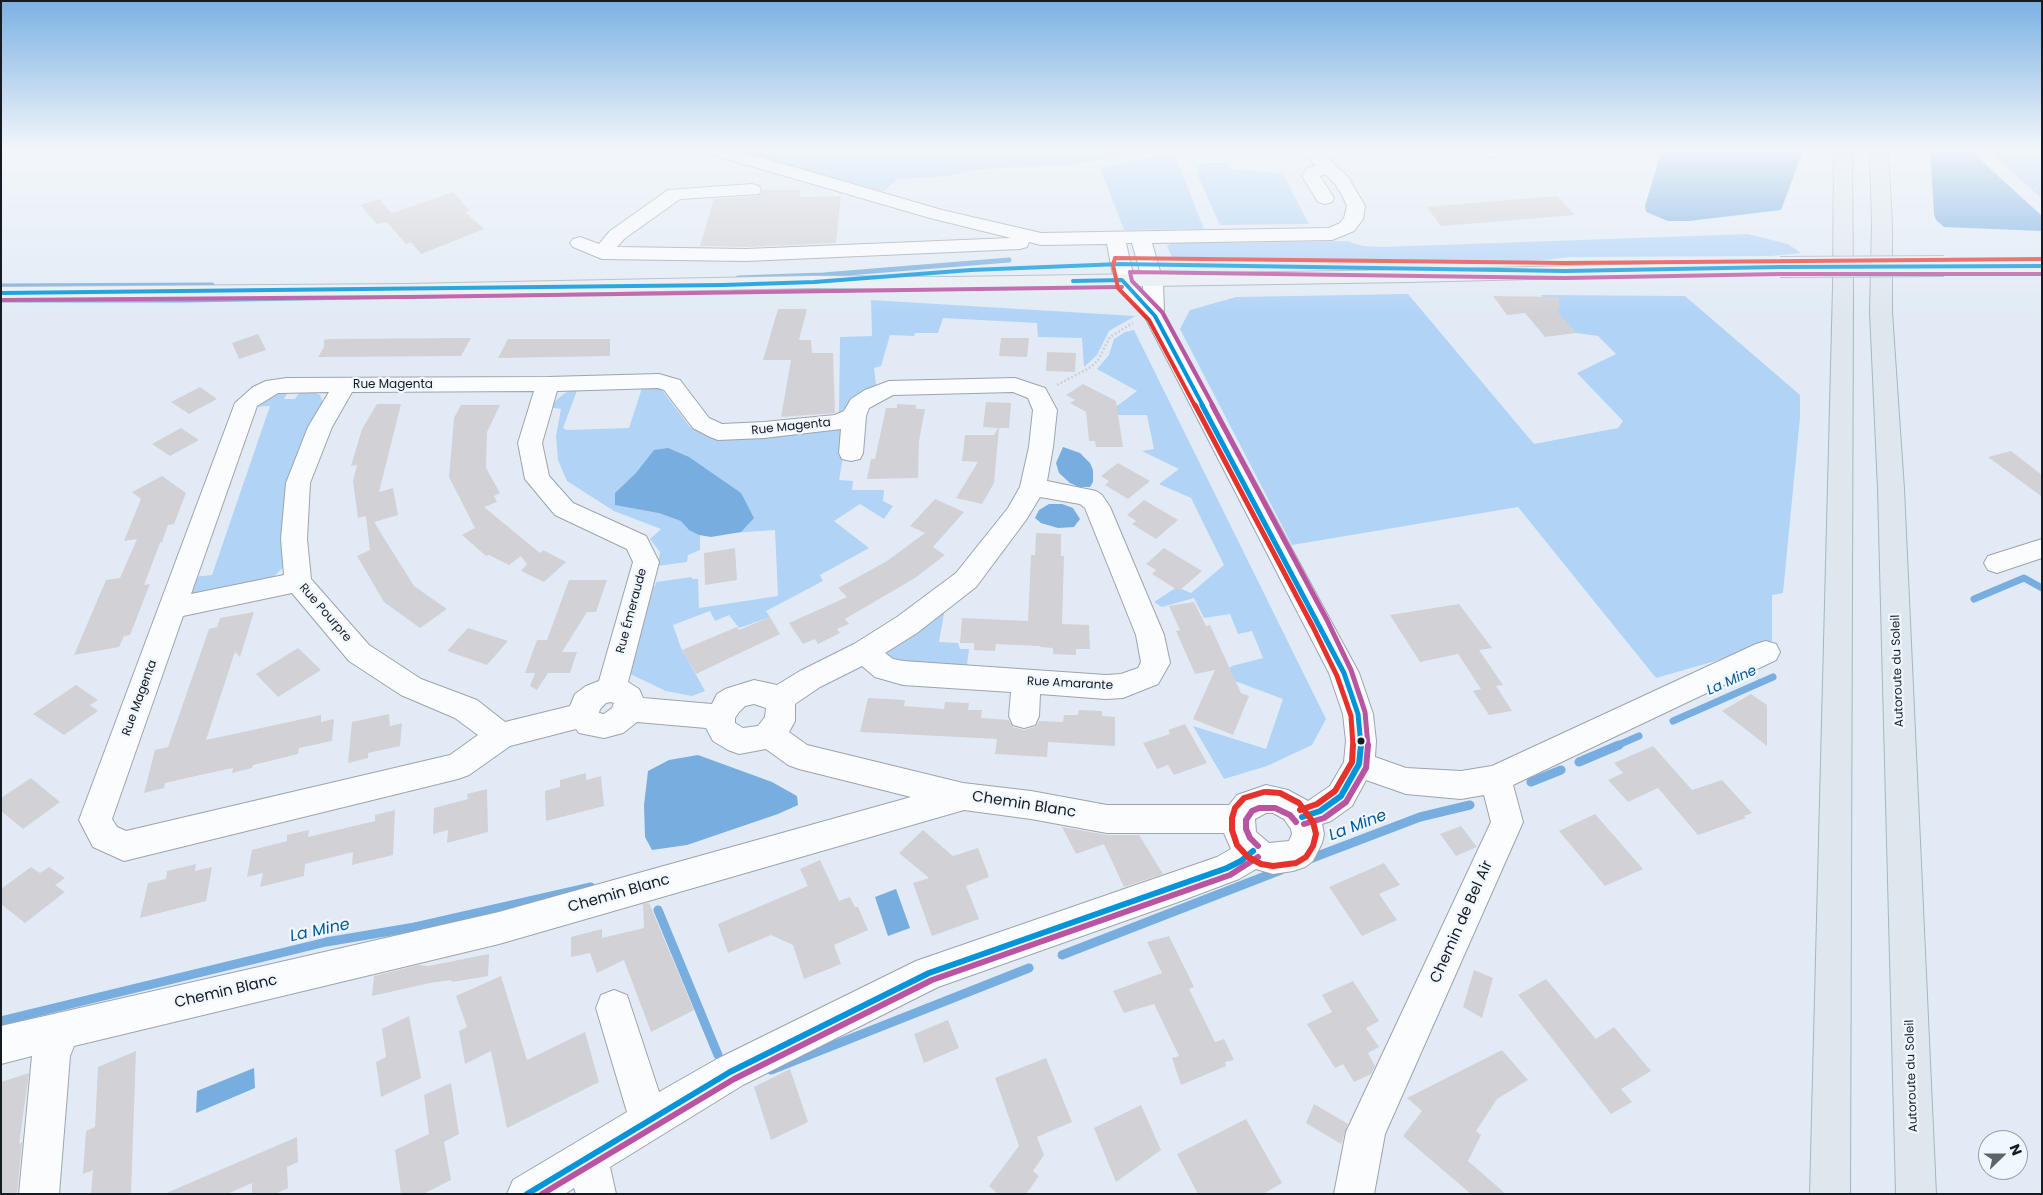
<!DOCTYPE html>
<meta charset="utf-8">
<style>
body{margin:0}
#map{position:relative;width:2043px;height:1195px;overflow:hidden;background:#e2ebf5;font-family:Poppins,sans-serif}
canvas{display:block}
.frame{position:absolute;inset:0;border:2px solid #151b22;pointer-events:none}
.north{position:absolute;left:1978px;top:1130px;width:50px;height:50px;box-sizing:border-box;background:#f0f7fe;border:1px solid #989fa6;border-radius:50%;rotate:68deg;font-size:14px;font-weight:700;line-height:20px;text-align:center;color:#151b22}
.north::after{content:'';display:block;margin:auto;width:18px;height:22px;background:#5d646c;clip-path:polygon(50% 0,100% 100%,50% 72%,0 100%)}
</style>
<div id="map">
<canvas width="2043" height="1195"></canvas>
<div class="frame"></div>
<div class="north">N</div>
</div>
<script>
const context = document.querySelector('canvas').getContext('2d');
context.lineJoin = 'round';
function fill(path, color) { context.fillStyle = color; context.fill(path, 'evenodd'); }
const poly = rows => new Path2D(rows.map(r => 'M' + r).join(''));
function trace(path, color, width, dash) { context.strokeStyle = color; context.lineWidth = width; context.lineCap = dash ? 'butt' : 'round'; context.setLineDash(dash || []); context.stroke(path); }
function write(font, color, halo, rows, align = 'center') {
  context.font = font + ' Poppins,sans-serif'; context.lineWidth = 4.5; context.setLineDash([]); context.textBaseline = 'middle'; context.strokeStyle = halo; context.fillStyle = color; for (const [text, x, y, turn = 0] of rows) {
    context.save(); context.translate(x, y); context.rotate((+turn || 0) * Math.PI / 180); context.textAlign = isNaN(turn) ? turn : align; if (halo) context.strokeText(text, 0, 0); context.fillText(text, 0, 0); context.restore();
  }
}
const green = poly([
 [723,149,1162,149,1070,165,983,169,949,176,898,179,880,194],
 [1989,149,2042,149,2042,199,1998,159],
 [1174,152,1204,229,1124,230,1100,168],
 [1209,163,1228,163,1230,169,1282,173,1309,224,1220,225,1197,174,1198,165],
 [1748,234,1788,244,1801,253,1771,256,1569,257,1525,262,1172,257,1167,246,1174,242,1200,241,1223,243,1347,241,1363,246,1383,247],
 [1408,294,1534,444,1618,428,1623,421,1577,373,1616,354,1598,336,1576,333,1541,295,1685,296,1800,395,1800,417,1783,593,1772,595,1772,641,1712,662,1656,678,1518,507,1292,545,1180,329,1190,310,1236,297],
 [871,300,1135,316,1109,331,1097,355,1084,367,1082,338,1038,337,1037,323,943,318,938,333,915,333,914,336,890,335,881,366,874,368,876,385,839,413,840,337,872,336],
 [1134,330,1326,719,1312,745,1267,766,1224,779,1193,726,1266,749,1283,699,1219,675,1232,666,1263,658,1252,631,1238,634,1230,614,1204,618,1194,598,1162,607,1154,602,1177,587,1191,593,1224,565,1191,498,1159,484,1179,469,1142,451,1154,449,1147,415,1105,415,1137,391,1097,369,1109,355,1114,339,1125,332],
 [643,385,657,386,661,389,690,427,709,437,841,429,846,441,839,480,853,481,852,490,884,490,883,501,893,506,884,519,860,504,834,521,869,548,820,575,823,581,766,611,770,617,739,628,729,615,715,621,710,611,673,625,681,648,705,691,692,696,666,691,630,674,628,666,651,587,655,586,656,582,692,577,692,579,698,579,699,608,778,596,775,530,700,535,700,550,688,555,687,562,657,566,660,552,650,539,661,529,614,511,567,481,558,460,556,436,561,409,548,407,565,393,578,388,563,428,567,430,629,428],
 [289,390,284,399,295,399,301,390,314,392,320,395,324,405,286,564,271,580,195,596,191,592,194,577,212,575,270,406,255,407,263,397],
 [945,608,939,642,958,643,960,649,969,649,967,665,898,663,881,656]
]);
const water = poly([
 [1662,149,1804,149,1781,210,1689,221,1668,221,1646,212,1645,206],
 [1930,149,1972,149,1984,163,2042,216,2042,231,1944,227,1936,220,1934,214],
 [1063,447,1080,453,1090,463,1093,470,1093,482,1090,487,1079,487,1070,483,1059,473,1056,463],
 [668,448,689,457,741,493,754,518,741,532,711,537,699,535,689,530,681,521,659,513,615,505,615,493,636,473,654,450],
 [1049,504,1062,504,1073,508,1080,519,1074,527,1058,528,1041,523,1035,518,1039,510],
 [698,755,772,782,797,796,798,805,778,814,687,845,652,850,645,837,644,805,648,771,669,760],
 [896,889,910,928,888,936,875,897],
 [254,1068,255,1088,196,1113,197,1091]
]);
const streamFar2 = poly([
 [738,278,823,275,1009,260],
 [1,286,212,285],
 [734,291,888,288],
 [1,300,185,300,713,291]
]);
const streamFar1 = poly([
 [1974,599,2024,578,2042,588],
 [1673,721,1773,677],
 [1616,746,1639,736]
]);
const stream = poly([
 [1579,762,1619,745],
 [1531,782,1561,770],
 [1307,860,1420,817,1470,805],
 [658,910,718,1055],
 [1062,955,1281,870],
 [1,1021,326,942,415,927,591,887],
 [771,1070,1029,968]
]);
const building = poly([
 [763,190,801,190,799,197,841,196,836,243,746,247,700,246,714,199,759,196],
 [453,192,470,211,465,212,484,229,421,254,411,242,406,244,387,222,377,224,360,205,379,199,392,213],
 [1557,196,1575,215,1441,226,1427,207],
 [1493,296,1559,297,1559,310,1556,310,1576,333,1545,337,1525,313,1507,315],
 [778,309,807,309,799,340,811,340,812,353,833,353,835,413,781,417,791,360,763,360],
 [258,334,266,350,239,359,232,343],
 [471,338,461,356,318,357,324,347,324,340,330,339],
 [1001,338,1029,338,1027,357,999,356],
 [508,339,610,339,610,356,498,358],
 [1047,352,1076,353,1075,372,1046,371],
 [1083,384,1116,401,1123,447,1096,447,1095,441,1089,441,1086,412,1070,403,1075,400,1066,395],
 [200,387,217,399,189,414,171,402],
 [986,402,1011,403,1009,428,999,428,994,483,982,504,956,498,978,462,962,461,965,435,994,435,998,428,983,427],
 [377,404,401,404,379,492,393,488,398,515,374,522,414,586,447,609,420,628,384,602,357,556,370,550,366,516,358,518,353,481,357,465,351,466,362,429],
 [897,404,916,405,916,409,925,409,919,441,918,478,867,479,871,459,875,459,886,408,897,408],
 [461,405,500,405,487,432,486,468,500,493,494,496,497,502,484,507,540,553,543,550,566,562,544,582,521,571,527,564,521,556,509,565,489,555,486,556,462,535,475,528,449,477,454,418],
 [181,428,199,440,170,456,152,444],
 [2011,451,2042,475,2041,496,1988,457],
 [1118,463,1150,481,1128,499,1105,485,1109,481,1101,476],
 [162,476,186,493,174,524,168,525,162,542,160,543,144,585,150,584,130,635,124,636,119,647,74,655,106,580,120,578,137,539,124,541,141,499,132,492],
 [935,499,964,512,933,547,945,555,915,578,845,619,849,624,837,629,840,633,818,644,815,639,803,644,789,623,847,597,838,588,887,561,925,533,910,526],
 [1144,500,1178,520,1156,539,1132,524,1136,521,1127,515],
 [1036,533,1061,534,1061,556,1064,556,1062,624,1089,625,1090,649,1076,649,1076,655,1053,654,1053,648,1040,647,1040,646,996,644,995,651,974,650,974,643,960,643,962,618,1028,621,1031,555,1035,555],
 [735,548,737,580,705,585,704,553],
 [1164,548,1202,571,1179,591,1152,574,1156,570,1146,564],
 [569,580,607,580,596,612,587,612,562,652,577,652,570,673,548,673,537,690,530,686,535,673,525,673,537,640,547,640],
 [1194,602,1206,626,1210,625,1241,693,1249,696,1233,735,1193,719,1215,670,1195,674,1176,631,1180,630,1169,606],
 [1459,604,1492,648,1479,650,1503,685,1496,686,1512,711,1489,715,1473,691,1481,689,1458,654,1420,662,1390,615],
 [254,612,240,657,235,652,206,740,321,715,321,722,334,719,332,741,299,748,298,754,253,765,252,768,232,773,233,768,200,775,165,783,164,788,144,793,155,750,168,747,209,629,217,627,220,618],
 [770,617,780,634,696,674,682,650,737,627,739,630],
 [468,628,508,641,487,665,447,651],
 [298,648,321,670,278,697,256,674],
 [76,685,98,700,90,705,98,711,64,735,33,714],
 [1751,694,1767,705,1767,746,1722,711],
 [868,698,905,700,904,706,944,709,945,702,969,703,968,710,982,710,981,718,1009,720,1013,727,1024,730,1035,727,1039,721,1063,722,1064,715,1078,715,1079,710,1102,711,1102,716,1115,717,1115,746,1048,742,1047,757,995,754,997,739,860,732],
 [389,714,390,726,402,723,400,746,368,753,368,758,348,763,352,722],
 [1185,724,1207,763,1174,775,1168,765,1157,769,1143,743,1170,734,1168,730],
 [1653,746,1692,790,1722,780,1752,813,1744,816,1746,818,1698,835,1658,788,1628,802,1608,780,1623,773,1614,763],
 [586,773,586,780,601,776,604,806,546,821,545,791,560,787,560,780],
 [31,778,60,802,23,829,1,811,1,798],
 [487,789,488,832,447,843,448,830,433,834,434,808,468,799,467,794],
 [395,810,393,855,352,865,353,852,305,864,304,876,260,887,263,873,247,877,252,850,287,841,287,835,309,830,308,837,375,821,375,815],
 [1595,814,1643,869,1605,886,1559,831],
 [1461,826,1477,847,1456,856,1440,834],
 [1062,827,1107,835,1139,835,1163,874,1124,887,1104,844,1076,854],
 [923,830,953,856,978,848,989,877,966,886,979,919,932,936,913,883,929,878,899,853],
 [820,860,839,901,850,897,855,907,858,907,868,930,834,945,841,964,804,979,793,945,771,935,728,953,718,924,808,886,800,869],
 [1384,863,1400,885,1379,894,1397,920,1362,936,1329,887],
 [196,864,195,871,212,867,206,901,140,918,148,883,166,879,167,871],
 [31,867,40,873,49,867,65,878,55,885,65,892,25,923,1,904,1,889],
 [649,903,694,1010,651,1032,624,960,597,973,590,953,571,957,571,937,602,929,602,938,644,928,643,904],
 [1169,936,1194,987,1189,989,1215,1042,1224,1039,1234,1060,1225,1062,1226,1066,1181,1085,1172,1058,1179,1056,1154,1004,1124,1013,1113,991,1162,973,1147,942],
 [489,954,488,976,452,982,451,980,430,983,372,996,374,976,418,965,428,966],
 [1474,970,1493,978,1482,1018,1463,1007],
 [501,976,527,1060,585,1032,599,1082,507,1128,491,1051,465,1064,459,1031,467,1027,456,996],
 [1546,979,1596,1039,1614,1027,1651,1071,1621,1089,1632,1102,1611,1114,1518,995],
 [1353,981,1379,1021,1366,1028,1379,1047,1368,1053,1375,1066,1371,1074,1354,1082,1343,1064,1335,1068,1307,1024,1332,1012,1322,995],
 [409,1016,421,1078,381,1097,376,1062,386,1057,382,1029],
 [948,1020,959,1048,924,1063,914,1034],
 [1502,1050,1528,1080,1497,1099,1476,1131,1481,1135,1468,1161,1506,1194,1471,1194,1403,1136,1422,1111,1407,1098],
 [136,1051,131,1194,91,1194,93,1170,83,1174,86,1131,95,1127,98,1067],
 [1046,1058,1072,1122,1037,1137,1044,1155,1033,1171,1039,1176,1026,1194,998,1194,989,1186,1019,1146,995,1078],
 [790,1069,808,1122,771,1140,754,1087],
 [29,1073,19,1144,22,1142,17,1194,1,1194,1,1082],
 [451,1083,459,1134,444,1142,451,1180,423,1194,401,1194,395,1150,429,1134,424,1095],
 [1314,1104,1348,1124,1341,1144,1306,1123],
 [1141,1105,1161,1150,1116,1182,1094,1128],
 [1246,1119,1282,1183,1263,1194,1198,1194,1177,1154],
 [297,1137,298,1162,287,1167,288,1188,275,1194,252,1194,252,1183,227,1194,164,1194]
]);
const path = poly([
 [1994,149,2042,194],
 [1057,385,1091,367,1098,360,1110,337,1133,323]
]);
const minor = poly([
 [703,149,732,149,942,210,1041,233,1329,228,1340,223,1344,218,1347,206,1342,195,1335,184,1325,174,1320,176,1334,198,1332,202,1325,204,1318,202,1302,176,1307,168,1316,166,1300,149,1319,149,1348,177,1365,206,1363,219,1354,231,1332,240,1152,243,1163,282,1164,313,1359,673,1373,714,1376,741,1375,757,1406,768,1461,771,1492,766,1756,644,1766,641,1776,644,1780,652,1776,660,1513,785,1523,822,1385,1134,1374,1194,1334,1194,1346,1132,1491,822,1484,795,1461,799,1406,794,1366,780,1352,806,1331,821,1322,824,1324,834,1322,843,1313,861,1305,867,1293,871,1273,874,1256,869,1239,879,1178,902,938,987,743,1085,610,1167,616,1194,576,1194,574,1188,565,1194,507,1194,513,1180,627,1112,596,1008,601,995,614,990,627,995,659,1092,717,1059,916,961,1217,857,1231,849,1224,833,1107,833,1031,819,964,810,499,944,74,1046,70,1056,59,1194,19,1194,32,1056,1,1064,1,1026,499,912,911,797,799,769,788,765,766,749,739,754,728,750,713,741,706,728,637,722,623,733,604,738,579,733,576,729,510,746,469,775,458,779,124,861,93,847,79,820,235,403,253,387,266,381,287,378,548,377,659,374,680,380,709,418,722,424,764,422,835,415,844,411,851,399,865,390,889,381,1015,378,1045,388,1057,410,1053,447,1047,481,1096,491,1102,495,1110,507,1164,635,1170,663,1158,684,1123,698,1106,699,1040,694,1039,716,1035,725,1024,728,1013,725,1009,716,1011,692,903,685,875,677,862,666,820,687,795,704,795,721,789,732,807,745,963,783,1031,791,1107,805,1229,805,1237,795,1266,785,1288,790,1308,801,1330,786,1344,762,1346,741,1343,714,1329,673,1146,319,1115,285,1107,244,1041,245,1029,242,1027,247,1020,249,746,261,602,259,573,247,570,243,573,239,580,237,599,244,610,231,668,190,752,184,759,186,761,190,759,194,680,199,624,239,617,247,746,249,1011,238,930,218,706,153,703,149],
 [1126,243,1132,243,1143,282,1143,292,1135,283,1126,243],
 [658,388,664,390,693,428,710,437,718,440,764,438,841,429,839,453,842,459,851,461,860,459,863,453,866,416,869,408,893,395,1013,392,1028,398,1033,410,1029,447,1020,487,1008,508,956,573,897,617,854,644,800,671,777,685,754,680,725,689,717,694,712,704,643,698,639,689,628,682,659,562,646,536,573,503,549,476,542,443,557,391,658,388],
 [534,391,518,443,525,479,555,515,627,549,633,562,599,681,586,686,575,694,570,706,505,722,477,700,421,679,369,645,311,579,307,539,310,483,332,427,352,392,534,391],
 [329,392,308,427,286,483,281,539,284,575,191,594,257,406,278,393,329,392],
 [1040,497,1080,504,1085,508,1136,635,1141,662,1138,668,1121,674,1106,675,903,661,893,659,885,653,917,633,976,587,1026,520,1040,497],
 [292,593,349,661,401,695,455,718,478,735,450,755,126,831,117,827,112,819,183,616,292,593],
 [611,702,614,703,612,708,604,714,599,713,600,709,606,703,611,702],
 [754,704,766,708,765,717,758,726,743,728,735,723,735,718,739,712,745,706,754,704],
 [1266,813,1273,813,1284,819,1291,829,1292,834,1289,841,1269,843,1256,832,1255,819,1266,813],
 [1483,149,1501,149,1497,156,1491,157,1485,156,1482,152,1483,149],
 [2042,539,2042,558,1997,573,1988,570,1984,563,1988,556,2042,539]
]);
const major = poly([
 [1944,260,2042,260,2042,272,1944,272,1937,270,1934,266,1937,262,1944,260],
 [1780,261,1787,263,1790,267,1787,271,1780,273,1408,282,953,289,814,288,406,296,1,299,1,287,406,284,814,276,953,277,1408,270,1780,261]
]);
const highway = poly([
 [1834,149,1852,149,1853,287,1850,1194,1810,1194,1833,287,1834,149],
 [1870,149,1888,149,1892,225,1892,312,1904,489,1936,1194,1896,1194,1878,489,1870,312,1872,225,1870,149]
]);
const majorBridge = poly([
 [1780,267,1944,266]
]);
const bus1Far2 = poly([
 [1073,281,1122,280,1155,316,1203,406],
 [1,293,723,285,814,282,971,270,1120,264,1565,271,1780,267,2042,266]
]);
const bus1Far1 = poly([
 [1202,405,1344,673,1358,714,1361,746]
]);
const bus1 = poly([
 [1302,817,1320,811,1341,796,1359,764,1361,745],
 [527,1194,730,1072,929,973,1227,868,1241,861,1253,851]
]);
const bus2Far2 = poly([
 [1,300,406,297,1122,287],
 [1213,406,1162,312,1132,281,1130,272,1565,278,1780,274,2042,274]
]);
const bus2Far1 = poly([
 [1212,405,1327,620,1351,670,1365,712,1368,746]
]);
const bus2 = poly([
 [1304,824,1324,818,1346,802,1366,768,1368,745],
 [1258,846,1250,838,1246,829,1246,820,1252,811,1259,808,1275,808,1290,815,1296,822],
 [542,1194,734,1079,932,980,1230,875,1258,857]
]);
const bus3Far2 = poly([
 [1195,406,1149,320,1118,288,1113,265,1115,258,1565,263,2042,259]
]);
const bus3Far1 = poly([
 [1195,405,1313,627,1337,676,1351,716,1353,746]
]);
const bus3 = poly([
 [1264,792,1244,798,1235,808,1232,818,1232,830,1237,845,1248,857,1261,864,1273,866,1296,863,1306,857,1313,846,1316,834,1313,822,1299,803,1280,793,1267,792],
 [1300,810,1317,804,1335,791,1352,762,1353,745]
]);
const markers = [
 [1361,741,4.5,"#151b22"]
];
const streetNames = [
 ["Rue Magenta",393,385],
 ["Rue Magenta",791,427,-6],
 ["Rue Émeraude",632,611,-75],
 ["Rue Pourpre",325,613,49],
 ["Autoroute du Soleil",1898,671,-92],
 ["Rue Amarante",1070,684,3],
 ["Rue Magenta",140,698,-70],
 ["Autoroute du Soleil",1912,1076,-92]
];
const waterNames = [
 ["La Mine",1732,681,-24]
];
const nearStreetnames = [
 ["Chemin Blanc",1024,805,9],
 ["Chemin Blanc",619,894,-16],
 ["Chemin de Bel Air",1462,922,-66],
 ["Chemin Blanc",226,992,-13]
];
const nearWaternames = [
 ["La Mine",1358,826,-21],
 ["La Mine",320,931,-12]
];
fill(green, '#b1d3f6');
fill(water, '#78addf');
trace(streamFar2, '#78addf', 5);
trace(streamFar1, '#78addf', 7);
trace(stream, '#78addf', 9);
fill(building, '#d2d1d6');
trace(minor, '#9da4ab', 2);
trace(major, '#a9b4bf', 2);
trace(highway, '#a9b4bf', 2);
trace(path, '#ced1d4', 2.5, [2, 2]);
fill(minor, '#fbfcfe');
fill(major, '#eaeff4');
fill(highway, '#dfe7ee');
trace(majorBridge, '#a9b4bf', 22, []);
trace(majorBridge, '#eaeff4', 20);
trace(bus1Far2, '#0095da', 4);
trace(bus1Far1, '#0095da', 5);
trace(bus1, '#0095da', 6);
trace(bus2Far2, '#ba54a0', 4);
trace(bus2Far1, '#ba54a0', 5);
trace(bus2, '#ba54a0', 6);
trace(bus3Far2, '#e6322a', 4);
trace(bus3Far1, '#e6322a', 5);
trace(bus3, '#e6322a', 6);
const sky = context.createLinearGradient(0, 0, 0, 317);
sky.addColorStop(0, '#7bb1e4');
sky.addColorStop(0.47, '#f2f6fa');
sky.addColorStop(1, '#f2f6fa00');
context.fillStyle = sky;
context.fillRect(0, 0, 2043, 317);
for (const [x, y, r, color] of markers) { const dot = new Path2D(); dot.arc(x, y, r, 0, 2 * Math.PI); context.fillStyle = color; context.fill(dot); trace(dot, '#f0f7fe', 2); }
write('12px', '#151b22', '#f0f7fe', streetNames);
write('italic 14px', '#035997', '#f0f7fe', waterNames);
write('15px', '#151b22', '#f0f7fe', nearStreetnames);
write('italic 16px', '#035997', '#f0f7fe', nearWaternames);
</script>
